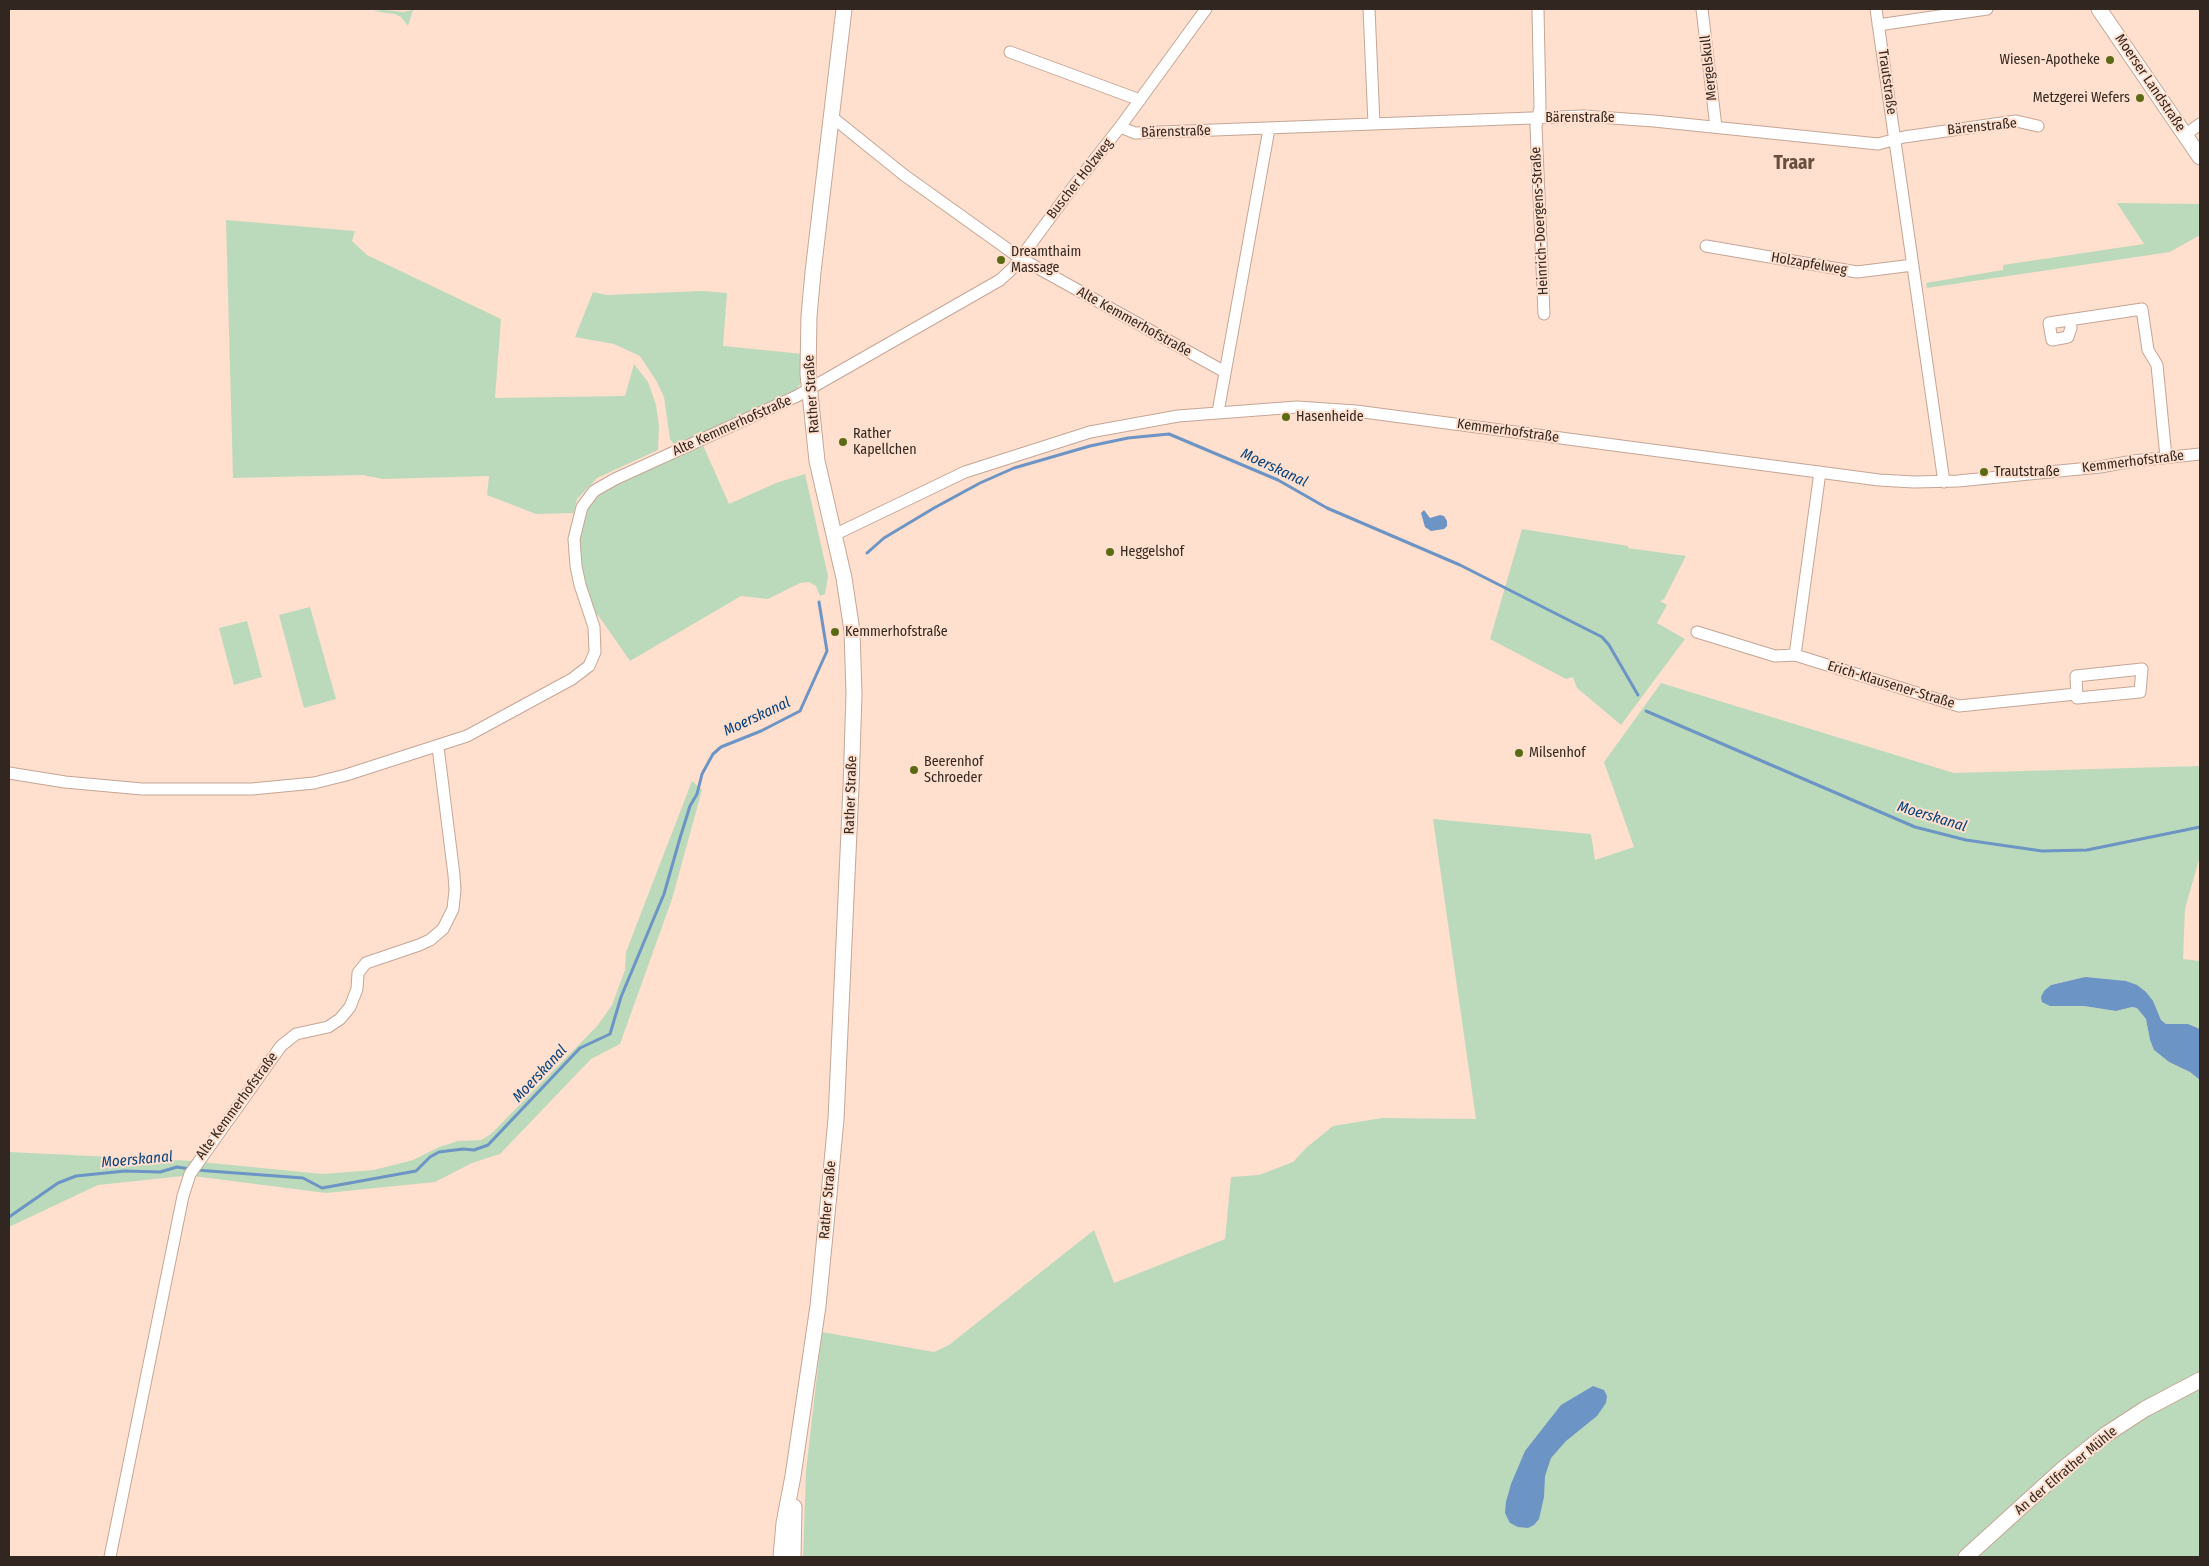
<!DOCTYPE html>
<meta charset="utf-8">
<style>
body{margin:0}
#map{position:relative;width:2209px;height:1566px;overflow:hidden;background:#ffdfce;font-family:"Fira Sans Condensed",sans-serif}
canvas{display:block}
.frame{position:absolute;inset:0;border:10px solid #322720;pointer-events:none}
</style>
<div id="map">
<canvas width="2209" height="1566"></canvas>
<div class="frame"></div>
</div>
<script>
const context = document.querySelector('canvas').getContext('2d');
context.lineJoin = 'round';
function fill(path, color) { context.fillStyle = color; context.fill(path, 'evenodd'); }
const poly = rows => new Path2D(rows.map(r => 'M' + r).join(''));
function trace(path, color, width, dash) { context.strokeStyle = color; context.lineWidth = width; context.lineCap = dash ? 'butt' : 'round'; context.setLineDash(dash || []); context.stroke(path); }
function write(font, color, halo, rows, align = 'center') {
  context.font = font + ' "Fira Sans Condensed",sans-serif'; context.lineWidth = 4; context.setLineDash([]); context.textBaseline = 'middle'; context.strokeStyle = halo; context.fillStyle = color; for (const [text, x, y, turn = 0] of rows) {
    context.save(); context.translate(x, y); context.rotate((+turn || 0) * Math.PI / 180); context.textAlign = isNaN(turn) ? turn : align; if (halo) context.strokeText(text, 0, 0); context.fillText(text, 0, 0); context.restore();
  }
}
const green = poly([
 [384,10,403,12,413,10,408,26,401,17,395,14,373,11],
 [2117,203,2200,204,2200,235,2170,252,1927,288,1926,283,2003,270,2003,265,2144,244],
 [226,220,355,231,352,241,367,255,501,319,495,398,625,396,634,364,648,382,656,405,659,425,658,450,597,478,577,499,574,513,536,514,487,495,489,476,383,479,363,475,233,478],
 [702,291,727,293,723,346,803,354,803,380,794,393,675,446,670,439,664,397,657,382,640,356,614,344,575,337,593,292,607,295],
 [702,443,729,504,776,483,805,474,828,576,825,594,820,596,816,586,809,582,800,583,768,599,741,596,630,661,598,615,595,615,588,597,581,566,578,539,585,510,597,493],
 [1522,529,1628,546,1628,548,1686,556,1664,599,1660,601,1667,605,1657,623,1685,639,1621,725,1577,688,1573,677,1566,679,1490,639],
 [310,607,336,699,304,708,279,615],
 [247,621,262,677,234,685,219,628],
 [1661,683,1954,773,2200,766,2200,856,2185,909,2183,959,2200,961,2200,1029,2188,1024,2166,1024,2161,1020,2157,1011,2085,977,2051,985,2054,1006,2084,1006,2116,1011,2132,1007,2137,1008,2146,1019,2150,1040,2154,1050,2169,1062,2190,1072,2200,1080,2199,1557,803,1557,806,1471,822,1332,934,1352,949,1345,1094,1230,1114,1283,1225,1239,1231,1177,1259,1175,1293,1162,1306,1148,1333,1126,1382,1118,1476,1119,1433,819,1591,834,1595,860,1634,847,1604,762],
 [692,781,702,790,672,899,620,1044,591,1059,500,1154,472,1163,435,1182,326,1193,193,1176,201,1162,323,1174,374,1170,413,1160,439,1147,458,1141,481,1140,491,1134,598,1025,612,1005,625,970,626,952],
 [9,1152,193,1161,183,1176,98,1185,9,1227]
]);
const water = poly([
 [1424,510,1430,518,1440,515,1444,516,1447,521,1447,526,1444,529,1431,531,1425,527,1421,513],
 [2085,977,2126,981,2137,985,2146,992,2153,1001,2161,1020,2166,1024,2188,1024,2200,1029,2200,1080,2190,1072,2169,1062,2154,1050,2150,1040,2146,1019,2137,1008,2132,1007,2116,1011,2084,1006,2050,1006,2042,1002,2041,997,2044,991,2051,985],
 [1593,1386,1604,1390,1607,1396,1606,1403,1597,1416,1566,1441,1551,1458,1545,1476,1544,1497,1539,1519,1534,1525,1528,1528,1518,1527,1510,1523,1505,1513,1506,1502,1511,1484,1525,1451,1561,1405]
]);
const stream = poly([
 [867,553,884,538,934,508,980,483,1014,468,1090,446,1128,438,1169,434,1278,480,1327,508,1460,565,1602,637,1609,645,1638,695],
 [1646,711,1915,827,1966,840,2042,851,2087,850,2200,827],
 [196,1170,303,1178,322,1188,416,1171,430,1157,439,1152,463,1149,474,1150,488,1145,580,1048,610,1034,621,997,664,894,680,838,690,806,697,794,702,774,713,754,721,747,761,731,800,711,827,651,819,602],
 [9,1217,58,1183,76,1176,125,1171,160,1172,177,1167,190,1169]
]);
const street = poly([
 [1369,9,1374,124],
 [1538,9,1540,108,1536,126,1544,314],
 [1702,9,1716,127],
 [1876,9,1944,482],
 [1878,25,1987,9],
 [1010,52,1140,100],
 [832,117,904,175,1020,258,1225,372],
 [1120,127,1135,133,1584,116,1654,121,1878,144,1904,137,2016,121,2038,126],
 [2185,135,2200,124],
 [1706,246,1857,272,1913,265],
 [2070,320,2071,328,2068,337,2052,340,2049,323,2142,309,2148,350,2157,365,2166,457],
 [1218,412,1269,129],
 [834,535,965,472,1090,432,1178,416,1297,407,1356,411,1879,480,1914,482,1958,481,2100,467,2133,461,2200,454],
 [1697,632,1775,656,1795,655,1959,706,2076,694],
 [1795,655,1820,472],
 [2142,669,2140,692,2077,698,2076,676,2142,669],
 [9,773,65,782,142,789,252,789,314,783,346,775,467,736,572,679,589,666,595,652,594,627,580,585,576,566,574,539,582,507,594,491,615,479,797,396,1000,280,1013,268,1070,191,1120,127,1206,9],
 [110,1557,183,1196,190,1174,281,1046,296,1034,328,1027,340,1019,350,1007,357,989,358,973,366,963,419,945,430,940,443,929,453,909,455,890,454,875,438,747]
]);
const secondary = poly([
 [2099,9,2200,157],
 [781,1557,784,1523,793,1476,818,1306,829,1194,836,1119,851,787,854,694,852,631,844,578,817,461,808,374,809,316,813,272,844,9],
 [793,1557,794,1507],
 [1966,1557,2064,1468,2105,1435,2145,1409,2200,1380]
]);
const markers = [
 [2110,60,5,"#5b6a14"],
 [2140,98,5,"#5b6a14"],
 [1001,260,5,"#5b6a14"],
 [1286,417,5,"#5b6a14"],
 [843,442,5,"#5b6a14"],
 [1984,472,5,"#5b6a14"],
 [1110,552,5,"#5b6a14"],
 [835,632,5,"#5b6a14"],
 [1519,753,5,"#5b6a14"],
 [914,770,5,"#5b6a14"]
];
const poiNames = [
 ["Wiesen-Apotheke",2100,60,"right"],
 ["Metzgerei Wefers",2130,98,"right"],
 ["Dreamthaim",1011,252],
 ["Massage",1011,268],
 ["Hasenheide",1296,417],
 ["Rather",853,434],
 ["Kapellchen",853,450],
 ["Trautstraße",1994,472],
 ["Heggelshof",1120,552],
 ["Kemmerhofstraße",845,632],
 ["Milsenhof",1529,753],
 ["Beerenhof",924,762],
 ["Schroeder",924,778]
];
const streetNames = [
 ["Mergelskull",1709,68,-96],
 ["Trautstraße",1887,82,82],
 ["Moerser Landstraße",2150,83,56],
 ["Bärenstraße",1580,118],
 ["Bärenstraße",1982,127,-6],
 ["Bärenstraße",1176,132,-2],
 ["Buscher Holzweg",1080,179,-52],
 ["Heinrich-Doergens-Straße",1540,221,-93],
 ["Holzapfelweg",1809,264,10],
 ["Alte Kemmerhofstraße",1134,322,29],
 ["Rather Straße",812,394,-94],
 ["Alte Kemmerhofstraße",732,426,-24],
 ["Kemmerhofstraße",1508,431,8],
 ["Kemmerhofstraße",2133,462,-7],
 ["Erich-Klausener-Straße",1891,685,17],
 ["Rather Straße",851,795,-88],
 ["Alte Kemmerhofstraße",237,1106,-54],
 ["Rather Straße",828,1200,-85],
 ["An der Elfrather Mühle",2066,1471,-40]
];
const waterNames = [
 ["Moerskanal",1274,468,25],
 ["Moerskanal",757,717,-25],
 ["Moerskanal",1932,817,17],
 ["Moerskanal",540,1074,-47],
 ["Moerskanal",137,1160,-5]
];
const districtNames = [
 ["Traar",1794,164]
];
fill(green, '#bbdabb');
fill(water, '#6c94c4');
trace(stream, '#6c94c4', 3);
trace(street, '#c4a696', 13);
trace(secondary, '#c4a696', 17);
trace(street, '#fff', 11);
trace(secondary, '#fff', 15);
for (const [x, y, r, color] of markers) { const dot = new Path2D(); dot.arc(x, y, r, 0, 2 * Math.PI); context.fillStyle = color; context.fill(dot); trace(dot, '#ffdfce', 2); }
write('14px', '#322720', '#ffdfce', poiNames, 'left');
write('14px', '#322720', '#ffdfce', streetNames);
write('italic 15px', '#06417d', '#ffdfce', waterNames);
write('bold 19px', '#684e3f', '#ffdfce', districtNames);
</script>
